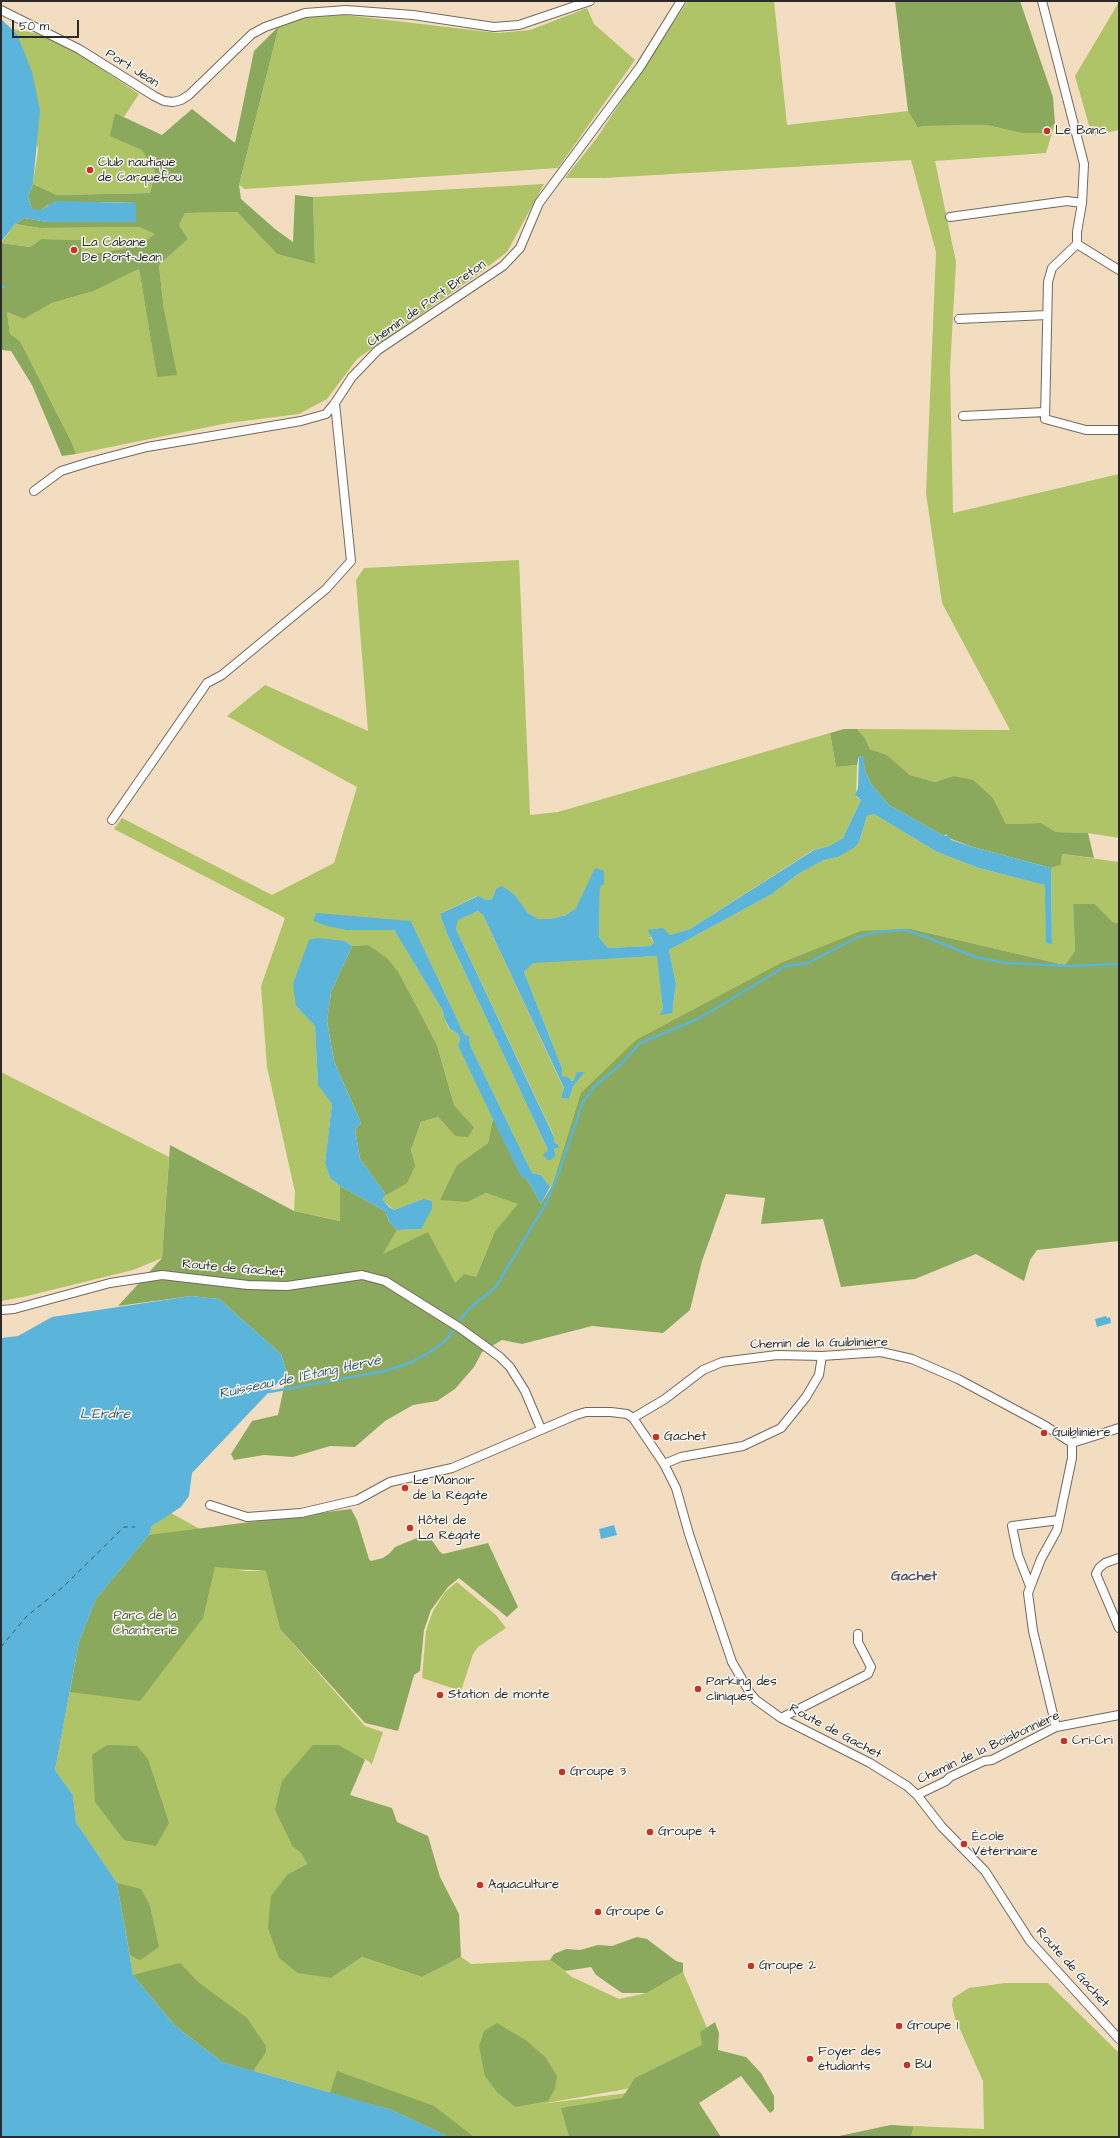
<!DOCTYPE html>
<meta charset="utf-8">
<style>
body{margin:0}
#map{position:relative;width:1120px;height:2138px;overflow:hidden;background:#f3ddc0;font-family:"Architects Daughter",sans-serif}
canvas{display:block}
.frame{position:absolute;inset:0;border:2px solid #2b2b2b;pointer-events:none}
.scale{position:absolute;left:12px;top:20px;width:67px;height:18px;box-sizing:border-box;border:2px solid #2b2b2b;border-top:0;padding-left:5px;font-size:12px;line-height:14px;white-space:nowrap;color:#2b2b2b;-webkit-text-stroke:3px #f6f6f2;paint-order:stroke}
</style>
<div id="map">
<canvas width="1120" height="2138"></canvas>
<div class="frame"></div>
<div class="scale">50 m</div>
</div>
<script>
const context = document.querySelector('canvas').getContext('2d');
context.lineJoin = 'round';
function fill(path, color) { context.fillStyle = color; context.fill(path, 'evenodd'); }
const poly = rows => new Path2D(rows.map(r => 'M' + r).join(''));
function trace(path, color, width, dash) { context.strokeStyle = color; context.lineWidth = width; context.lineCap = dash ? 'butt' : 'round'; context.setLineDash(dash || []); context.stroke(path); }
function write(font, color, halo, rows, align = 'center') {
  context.font = font + ' "Architects Daughter",sans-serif'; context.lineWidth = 3; context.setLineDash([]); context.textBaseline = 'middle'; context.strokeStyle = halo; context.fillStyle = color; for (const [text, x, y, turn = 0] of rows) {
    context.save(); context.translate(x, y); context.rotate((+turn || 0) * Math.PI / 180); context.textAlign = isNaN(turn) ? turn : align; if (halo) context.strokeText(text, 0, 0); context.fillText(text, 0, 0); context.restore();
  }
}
const green = poly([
 [688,1,774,1,787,125,908,111,918,128,922,126,987,125,1021,133,1046,133,1055,123,1046,153,935,161,956,262,950,369,953,513,1119,474,1119,838,1088,833,1056,832,1041,823,1006,824,993,798,953,776,935,782,910,775,887,755,870,749,865,738,857,729,1010,730,942,603,926,493,936,252,911,160,604,178,565,178,596,139],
 [1119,2,1119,130,1092,136,1075,76],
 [587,8,594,24,635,60,558,168,245,189,239,185,279,26,301,18,345,15,498,33,530,30],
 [13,29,35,33,56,41,81,55,139,94,124,117,115,113,142,149,155,172,150,193,57,195,33,184,38,150,17,35],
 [544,184,507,252,477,275,357,359,327,399,299,414,228,423,76,454,71,441,20,341,10,334,7,312,24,319,52,303,94,291,139,269,157,376,164,310,159,265,188,239,179,225,185,213,237,212,277,254,315,264,313,197],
 [15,224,40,228,139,227,156,234,139,246,81,256,80,240,41,239,30,247,1,243],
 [519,560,530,815,558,812,830,733,836,767,857,765,856,797,861,800,843,838,829,846,813,850,690,929,670,935,650,937,654,943,650,946,608,948,599,937,600,887,604,884,603,871,576,908,566,915,550,919,538,919,528,913,514,894,505,889,496,889,492,899,487,900,477,896,440,914,447,934,548,1150,547,1152,553,1157,556,1155,554,1148,559,1146,558,1144,555,1144,554,1136,456,929,457,920,478,911,483,915,564,1089,561,1098,569,1099,574,1080,570,1081,562,1076,562,1068,524,972,533,962,658,956,663,1010,673,1007,676,984,669,950,772,894,798,874,824,860,838,857,859,842,867,816,874,814,937,852,979,868,1046,885,1046,943,1052,943,1051,868,1061,865,1062,854,1119,862,1119,923,1113,922,1095,904,1073,904,1075,951,1065,965,911,929,550,1187,541,1175,532,1173,470,1045,469,1036,464,1034,411,921,314,921,346,930,394,930,443,1011,444,1018,449,1029,457,1033,460,1038,458,1046,493,1118,488,1143,457,1165,468,1202,486,1193,519,1204,495,1231,476,1277,455,1283,382,1255,397,1230,421,1229,423,1199,394,1210,381,1199,414,1167,411,1150,421,1122,438,1117,455,1136,474,1127,454,1105,437,1045,399,973,368,945,352,946,345,941,296,1006,315,1026,318,1084,332,1104,325,1163,330,1178,340,1186,341,1221,294,1211,295,1192,267,1067,261,986,285,918,114,829,122,818,272,895,334,863,357,787,227,716,265,685,368,731,356,580,364,568],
 [1,1072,169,1157,162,1258,133,1270,23,1297,1,1301],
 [171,1513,268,1567,238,1571,267,1571,280,1629,365,1726,383,1732,372,1764,365,1759,293,1847,301,1853,307,1864,288,1874,331,1978,362,1957,422,1977,461,1957,471,1964,550,1960,572,1977,619,1999,647,1993,683,1972,714,2044,626,2089,541,2104,627,2093,635,2137,449,2137,392,2110,222,2062,133,1975,117,1883,76,1822,73,1795,55,1770,79,1642,96,1599,149,1535,152,1526],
 [457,1582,496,1615,506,1628,478,1647,473,1654,461,1691,422,1678,426,1631,433,1611,445,1592],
 [1005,1983,1048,1983,1119,2053,1119,2137,835,2137,891,2125,984,2129,983,2081,955,2018,952,2005,953,1998,969,1988]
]);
const forest = poly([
 [895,1,1020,1,1053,97,1055,123,1046,133,1021,133,987,125,922,126,918,128,908,111],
 [279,26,239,185,241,199,275,229,293,242,295,195,313,197,315,264,277,254,237,212,185,213,179,225,188,239,159,265,164,310,177,375,157,377,139,269,94,291,52,303,24,319,7,312,10,334,20,341,71,441,76,454,62,456,32,385,11,351,1,350,1,243,30,247,41,239,81,240,81,256,139,246,155,234,139,227,40,228,15,224,24,218,48,222,136,222,136,203,105,202,48,205,41,210,35,211,32,209,28,197,33,184,57,195,150,193,155,172,142,150,110,136,115,113,162,135,192,109,235,143,254,51],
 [844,729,857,729,865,738,870,749,887,755,910,775,935,782,953,776,973,780,993,798,1006,824,1041,823,1056,832,1088,833,1094,858,1062,854,1061,865,1051,868,973,847,951,839,946,834,944,836,889,805,871,784,865,771,863,757,859,756,857,765,836,767,830,733],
 [1073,904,1095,904,1113,922,1119,923,1119,1241,1037,1250,1030,1260,1024,1281,976,1254,915,1279,841,1287,823,1219,761,1224,765,1198,726,1194,702,1261,690,1310,663,1333,592,1326,522,1344,502,1340,482,1352,474,1367,455,1389,437,1401,413,1405,385,1421,355,1447,330,1446,293,1457,264,1455,234,1460,231,1454,252,1421,278,1415,287,1373,281,1354,219,1299,191,1296,118,1306,162,1258,170,1145,294,1211,340,1221,340,1186,385,1211,389,1221,397,1230,383,1254,428,1232,455,1283,464,1274,476,1277,495,1231,518,1204,486,1193,468,1202,440,1200,457,1165,488,1143,493,1118,521,1175,528,1181,541,1204,553,1184,581,1093,636,1040,781,963,861,931,911,929,1065,965,1075,951],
 [368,945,387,958,399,973,437,1045,454,1105,474,1127,468,1137,455,1136,438,1117,421,1122,411,1150,415,1166,407,1183,386,1195,360,1159,355,1129,361,1123,334,1061,327,1021,331,992,352,946],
 [351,1509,357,1520,369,1559,371,1561,383,1558,390,1553,395,1547,417,1538,431,1539,440,1552,443,1554,488,1543,518,1607,507,1617,459,1578,448,1587,431,1610,424,1630,420,1671,414,1675,398,1731,365,1723,280,1629,266,1571,215,1567,203,1618,140,1701,70,1692,79,1642,96,1599,149,1535],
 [107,1745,137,1746,148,1759,169,1823,156,1846,124,1840,95,1802,92,1755],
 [313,1745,338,1745,365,1760,350,1795,392,1808,397,1822,428,1836,440,1877,459,1914,461,1957,422,1977,362,1957,331,1978,298,1973,279,1958,268,1928,271,1896,288,1874,307,1864,301,1853,293,1847,275,1810,282,1781],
 [117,1883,141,1889,150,1906,159,1947,140,1960,130,1955],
 [637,1937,647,1939,676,1961,683,1963,683,1972,647,1993,622,1993,596,1975,591,1967,565,1971,550,1960,554,1954,566,1949,580,1950,598,1945,612,1946],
 [180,1963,198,1982,247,2018,266,2046,266,2052,253,2071,222,2062,175,2026,133,1975],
 [715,2022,719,2033,718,2050,746,2057,761,2073,774,2096,774,2110,770,2113,741,2076,699,2103,721,2137,569,2136,561,2108,622,2098,635,2078,702,2045,700,2032],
 [497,2023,527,2041,545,2057,557,2076,555,2089,548,2101,515,2107,497,2092,485,2076,479,2046,484,2031],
 [337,2071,434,2106,474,2137,449,2137,392,2110,330,2093],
 [891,2125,913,2127,911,2137,835,2137]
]);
const water = poly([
 [2,20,17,34,32,72,40,110,33,184,28,197,32,209,41,210,55,201,136,203,136,222,47,222,24,218,15,224,1,242],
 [859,756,864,757,865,771,871,784,889,805,944,836,949,835,951,840,973,847,1051,868,1052,944,1046,943,1045,885,979,868,937,852,874,814,867,816,859,842,855,847,838,857,824,860,798,874,772,894,669,950,676,984,672,1013,662,1015,660,1014,663,1010,657,956,533,963,524,972,562,1068,562,1076,570,1078,571,1081,574,1080,577,1072,585,1072,573,1086,569,1099,561,1098,564,1088,483,915,478,911,458,920,456,929,554,1137,555,1144,558,1144,559,1147,554,1149,556,1155,551,1160,548,1160,543,1155,548,1150,447,934,440,914,478,896,487,900,492,899,496,889,502,886,514,894,528,913,538,919,550,919,566,915,576,908,595,868,604,871,604,884,600,887,599,937,608,948,650,946,654,943,648,930,663,928,670,935,690,929,814,850,829,846,843,838,861,800,855,795,858,788],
 [316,913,411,921,464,1034,469,1036,470,1045,532,1173,541,1175,550,1187,541,1204,528,1181,521,1176,503,1140,458,1046,460,1038,457,1033,450,1029,444,1018,443,1011,394,930,346,930,327,926,313,921],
 [317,938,345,941,352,946,331,992,327,1021,334,1061,361,1123,355,1129,360,1159,386,1195,382,1199,389,1207,394,1210,423,1199,432,1201,432,1209,421,1229,397,1230,389,1221,385,1211,340,1186,330,1178,325,1163,332,1104,318,1085,315,1026,296,1006,293,984,309,940],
 [191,1296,219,1299,281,1354,287,1373,192,1473,189,1496,181,1507,152,1526,149,1535,96,1599,79,1642,55,1770,73,1795,76,1822,117,1883,133,1975,175,2026,222,2062,392,2110,449,2137,1,2137,1,1338,18,1336,52,1317],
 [1106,1316,1107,1318,1110,1317,1111,1323,1097,1327,1095,1319],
 [614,1525,617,1535,601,1539,599,1529]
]);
const stream = poly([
 [1,286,4,287],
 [460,1320,470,1308,496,1287,546,1203,559,1172,583,1102,594,1087,622,1063,640,1043,698,1019,786,966,808,963,858,937,877,932,904,930,926,937,975,957,1006,963,1070,966,1119,964],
 [269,1392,385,1371,412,1362,435,1349,449,1337,454,1328]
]);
const ferry = poly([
 [1,1647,27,1616,63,1587,124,1527,135,1527]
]);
const minor = poly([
 [1042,1,1084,164,1082,203,1077,232,1077,244],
 [1,10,79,49,154,96,164,101,173,102,181,100,189,95,252,34,265,27,305,13,346,10,413,15,494,27,519,25,590,1],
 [950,217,1067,201,1082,203],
 [1077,244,1052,268,1048,282,1045,419,1086,430,1119,430],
 [1077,244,1119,270],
 [959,319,1047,315],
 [963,416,1045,412],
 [34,491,61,471,90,462,147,447,301,421,326,414,335,403,352,377,378,350,503,266,520,248,539,203,640,67,681,1],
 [112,820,207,683,222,675,326,589,351,561,335,403],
 [1,1310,14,1309,110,1283,162,1275,248,1285,287,1286,362,1275,385,1281,460,1328,500,1357,510,1367,525,1391,541,1429],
 [633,1418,665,1399,703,1370,722,1362,777,1355,822,1356,881,1352,912,1359,958,1379,1044,1425,1072,1443,1119,1428],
 [664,1464,681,1457,743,1446,781,1428,806,1397,819,1375,822,1356],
 [210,1505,247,1517,301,1513,357,1500,390,1482,452,1468,576,1415,586,1412,611,1412,627,1414,633,1418,664,1464,676,1488,689,1534,732,1662,750,1693,756,1700,781,1718,870,1763,907,1786,917,1795,942,1827,985,1871,1030,1941,1119,2039],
 [1119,1558,1105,1563,1099,1568,1096,1574,1119,1628],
 [1030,1586,1018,1555,1012,1526,1059,1520],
 [781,1718,868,1674,871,1667,858,1642,858,1634],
 [1056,1727,1033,1631,1028,1593,1041,1559,1057,1530,1072,1458,1072,1443],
 [917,1795,946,1781,950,1777,984,1761,992,1760,1056,1727,1119,1715]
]);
const markers = [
 [1047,131,4,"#c8321e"],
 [90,170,4,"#c8321e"],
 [74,250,4,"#c8321e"],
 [1044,1433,4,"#c8321e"],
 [656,1437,4,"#c8321e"],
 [405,1488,4,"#c8321e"],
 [410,1528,4,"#c8321e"],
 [698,1689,4,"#c8321e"],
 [440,1695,4,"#c8321e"],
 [1064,1741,4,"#c8321e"],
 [562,1772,4,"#c8321e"],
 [650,1832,4,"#c8321e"],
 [964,1844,4,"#c8321e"],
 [480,1885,4,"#c8321e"],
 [598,1912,4,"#c8321e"],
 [751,1966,4,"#c8321e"],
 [899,2026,4,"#c8321e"],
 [810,2059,4,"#c8321e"],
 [907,2065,4,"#c8321e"]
];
const streetNames = [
 ["Port Jean",132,69,32],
 ["Chemin de Port Breton",427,304,-35],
 ["Route de Gachet",233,1269,5],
 ["Chemin de la Guiblinière",819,1344,-1],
 ["Route de Gachet",835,1732,28],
 ["Chemin de la Boisbonnière",989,1748,-25],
 ["Route de Gachet",1072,1968,48]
];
const poiNames = [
 ["Le Banc",1055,131],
 ["Club nautique",98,163],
 ["de Carquefou",98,178],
 ["La Cabane",82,243],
 ["De Port-Jean",82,258],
 ["Guiblinière",1052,1433],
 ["Gachet",664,1437],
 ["Le Manoir",413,1481],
 ["de la Régate",413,1496],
 ["Hôtel de",418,1521],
 ["La Régate",418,1536],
 ["Parking des",706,1682],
 ["cliniques",706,1697],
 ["Station de monte",448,1695],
 ["Cri-Cri",1072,1741],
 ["Groupe 3",570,1772],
 ["Groupe 4",658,1832],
 ["École",972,1837],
 ["Vétérinaire",972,1852],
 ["Aquaculture",488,1885],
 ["Groupe 6",606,1912],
 ["Groupe 2",759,1966],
 ["Groupe 1",907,2026],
 ["Foyer des",818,2052],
 ["étudiants",818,2067],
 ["BU",915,2065]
];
const parkNames = [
 ["Parc de la",145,1616],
 ["Chantrerie",145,1631]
];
const waterNames = [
 ["Ruisseau de l'Étang Hervé",300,1378,-12],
 ["L'Erdre",105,1415]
];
const neighbourhoodNames = [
 ["Gachet",914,1577]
];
fill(green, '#afc367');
fill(forest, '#8ba95c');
fill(water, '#5bb4d9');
trace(stream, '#5bb4d9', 2.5);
trace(ferry, '#3c5b68', 1, [5, 4]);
trace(minor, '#71695f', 10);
trace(minor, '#fff', 8);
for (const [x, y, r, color] of markers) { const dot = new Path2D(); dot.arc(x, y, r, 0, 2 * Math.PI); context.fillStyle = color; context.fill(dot); trace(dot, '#f6f6f2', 1.5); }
write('13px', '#2b2b2b', '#f6f6f2', streetNames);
write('13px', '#2b2b2b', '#f6f6f2', poiNames, 'left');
write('13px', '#53593d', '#f6f6f2', parkNames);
write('italic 14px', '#3c5b68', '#f6f6f2', waterNames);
write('bold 14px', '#5d5469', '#f6f6f2', neighbourhoodNames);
</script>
